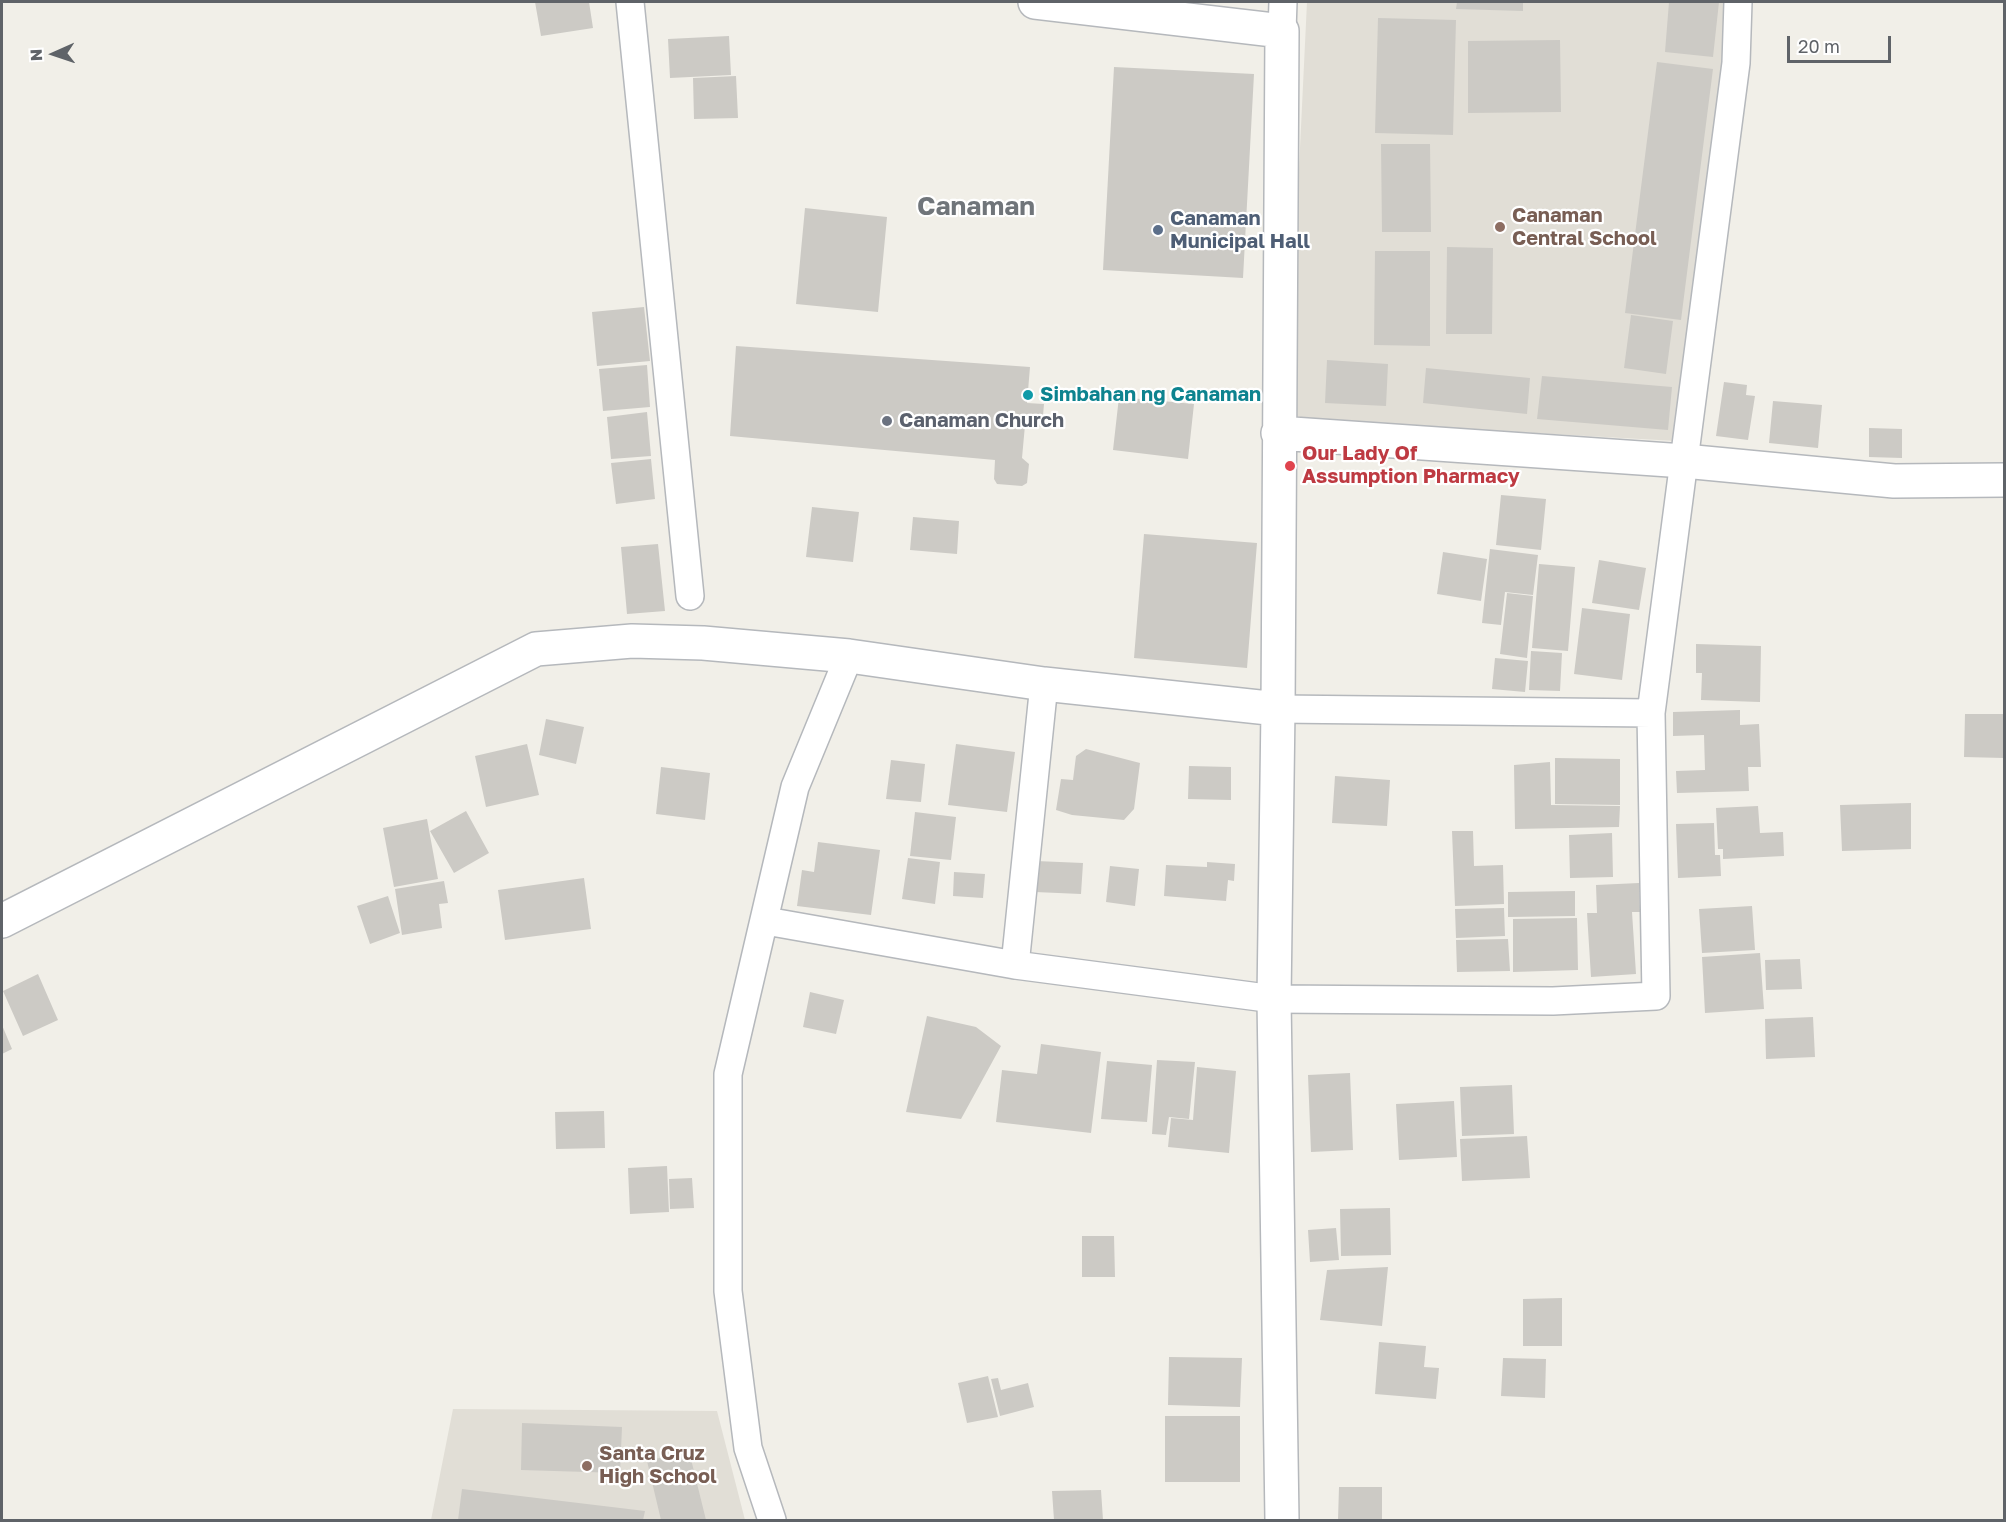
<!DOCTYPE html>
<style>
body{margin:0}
#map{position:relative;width:2006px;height:1522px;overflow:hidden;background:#f1efe8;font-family:"Golos Text",sans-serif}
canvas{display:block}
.frame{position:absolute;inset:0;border:3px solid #5f6368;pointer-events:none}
.north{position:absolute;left:24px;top:24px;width:60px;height:60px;-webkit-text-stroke:4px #fff;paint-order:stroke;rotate:267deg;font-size:16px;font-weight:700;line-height:24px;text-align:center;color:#5f6368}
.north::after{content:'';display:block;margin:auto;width:21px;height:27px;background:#5f6368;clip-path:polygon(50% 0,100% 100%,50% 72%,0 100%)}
.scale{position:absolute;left:1787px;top:36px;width:104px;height:27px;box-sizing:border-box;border:3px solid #5f6368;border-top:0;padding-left:8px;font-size:18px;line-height:21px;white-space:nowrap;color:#5f6368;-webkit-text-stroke:4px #fff;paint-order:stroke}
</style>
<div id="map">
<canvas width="2006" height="1522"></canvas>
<div class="frame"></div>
<div class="north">N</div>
<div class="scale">20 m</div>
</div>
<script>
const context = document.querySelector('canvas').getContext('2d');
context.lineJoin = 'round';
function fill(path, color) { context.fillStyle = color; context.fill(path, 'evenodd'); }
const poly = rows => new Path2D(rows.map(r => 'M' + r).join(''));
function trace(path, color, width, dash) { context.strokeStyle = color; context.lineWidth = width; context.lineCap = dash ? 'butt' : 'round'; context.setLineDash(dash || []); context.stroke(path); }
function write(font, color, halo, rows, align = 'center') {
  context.font = font + ' "Golos Text",sans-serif'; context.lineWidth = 4.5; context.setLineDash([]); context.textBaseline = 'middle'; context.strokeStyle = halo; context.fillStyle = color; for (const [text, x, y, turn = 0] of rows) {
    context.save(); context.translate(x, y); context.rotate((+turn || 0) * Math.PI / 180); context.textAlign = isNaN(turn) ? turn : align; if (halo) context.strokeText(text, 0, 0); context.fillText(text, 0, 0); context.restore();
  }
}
const education = poly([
 [1307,2,1730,2,1676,441,1287,419],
 [453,1409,717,1411,745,1520,431,1520]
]);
const building = poly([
 [535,2,589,2,593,28,541,36],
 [1457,2,1523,2,1523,11,1456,9],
 [1669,2,1719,2,1713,57,1665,52],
 [1378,18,1456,20,1453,135,1375,133],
 [729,36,731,75,670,78,668,39],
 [1560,40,1561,112,1468,113,1468,41],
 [1657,62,1713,69,1681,320,1625,313],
 [1114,67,1254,74,1243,278,1103,270],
 [736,76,738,118,694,119,693,78],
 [1381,144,1430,144,1431,232,1382,232],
 [805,208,887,217,878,312,796,304],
 [1447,247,1493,248,1492,334,1446,334],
 [1375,251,1430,251,1430,346,1374,345],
 [644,307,650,361,597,366,592,312],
 [1631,315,1673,321,1666,374,1624,368],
 [736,346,1030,367,1027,403,1044,404,1042,427,1025,425,1022,458,1029,464,1027,483,1022,486,997,484,994,479,995,460,730,436],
 [1327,360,1388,364,1386,406,1325,403],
 [647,365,650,407,603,411,599,369],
 [1426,368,1530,378,1527,414,1423,403],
 [1542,376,1672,387,1668,430,1537,419],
 [1724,382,1747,385,1746,395,1755,396,1748,440,1716,436],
 [1119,397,1194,404,1188,459,1113,450],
 [1773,401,1822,405,1818,448,1769,443],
 [647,412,651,456,611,459,607,417],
 [1869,428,1902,429,1902,458,1869,457],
 [651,459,655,499,616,504,611,463],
 [1501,495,1546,499,1541,550,1496,545],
 [812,507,859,512,853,562,806,557],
 [913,517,959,521,957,554,910,550],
 [1144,534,1257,543,1247,668,1134,658],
 [658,544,665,611,627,614,621,547],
 [1490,549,1538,555,1533,595,1505,592,1501,625,1482,623],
 [1443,552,1487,559,1481,601,1437,594],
 [1599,560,1646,568,1639,610,1592,603],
 [1539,564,1575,567,1568,651,1532,648],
 [1507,593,1533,596,1527,658,1500,654],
 [1582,608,1630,614,1622,680,1574,674],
 [1696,644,1761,646,1760,702,1701,700,1702,673,1696,673],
 [1531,651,1562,653,1560,691,1529,690],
 [1495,658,1528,661,1525,692,1492,689],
 [1740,710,1740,725,1759,724,1761,767,1748,767,1749,791,1677,793,1676,771,1705,770,1704,735,1673,736,1673,712],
 [1965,714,2004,714,2004,758,1964,757],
 [546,719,584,727,576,764,539,755],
 [527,744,539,795,486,807,475,756],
 [956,744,1015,752,1007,812,948,805],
 [1086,749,1140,763,1134,809,1124,820,1072,815,1056,810,1061,779,1073,780,1076,756],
 [1555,758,1620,759,1620,805,1555,804],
 [891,760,925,764,921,802,886,799],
 [1550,762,1551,805,1620,806,1619,827,1515,829,1514,765],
 [1189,766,1231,767,1231,800,1188,799],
 [661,767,710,773,705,820,656,814],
 [1335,776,1390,780,1387,826,1332,823],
 [1911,803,1911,849,1842,851,1840,805],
 [1758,806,1760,833,1783,832,1784,856,1723,859,1723,849,1718,849,1716,808],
 [466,811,489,853,454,873,430,831],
 [915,812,956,817,951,860,910,856],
 [427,819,438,879,394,887,383,828],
 [1714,823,1715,855,1720,855,1721,876,1678,878,1676,824],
 [1452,831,1473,831,1474,866,1503,865,1504,904,1455,906],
 [1612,833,1613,877,1570,878,1569,835],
 [818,842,880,850,871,915,797,906,802,870,814,872],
 [908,858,940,862,935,904,902,899],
 [1036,861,1083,863,1081,894,1035,892],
 [1207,862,1235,864,1234,881,1228,880,1226,901,1164,896,1166,865,1207,867],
 [1110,866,1139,869,1135,906,1106,902],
 [954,872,985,874,983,898,953,896],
 [584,878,591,929,505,940,498,890],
 [444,881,448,903,439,904,442,928,402,935,395,889],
 [1639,883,1640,912,1632,912,1636,974,1591,977,1587,913,1597,913,1596,885],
 [1575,891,1575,916,1508,917,1508,892],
 [388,896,400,933,370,944,357,906],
 [1752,906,1755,950,1702,953,1699,909],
 [1504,908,1505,936,1456,938,1455,909],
 [1577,918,1578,970,1513,972,1513,919],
 [1508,939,1510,971,1457,972,1456,940],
 [1760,953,1764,1009,1705,1013,1702,957],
 [1800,959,1802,989,1766,990,1765,960],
 [38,974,58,1020,23,1036,3,991],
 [810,992,844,1000,836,1034,803,1027],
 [927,1016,976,1027,1001,1046,961,1119,906,1112],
 [1813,1017,1815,1057,1766,1059,1765,1019],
 [2,1025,12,1049,2,1054],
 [1041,1044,1101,1052,1091,1133,996,1122,1002,1070,1037,1074],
 [1157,1060,1195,1062,1189,1119,1169,1117,1166,1135,1152,1134],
 [1107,1061,1152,1065,1147,1122,1101,1119],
 [1197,1067,1236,1071,1229,1153,1168,1147,1171,1118,1193,1120],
 [1350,1073,1353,1150,1311,1152,1308,1075],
 [1512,1085,1514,1134,1462,1136,1460,1087],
 [1454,1101,1457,1157,1399,1160,1396,1104],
 [604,1111,605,1148,556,1149,555,1112],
 [1527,1136,1530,1178,1462,1181,1460,1139],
 [667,1166,669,1212,630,1214,628,1168],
 [692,1178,694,1208,670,1209,669,1179],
 [1390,1208,1391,1255,1341,1256,1340,1209],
 [1336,1228,1339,1260,1310,1262,1308,1230],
 [1082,1236,1114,1236,1115,1277,1082,1277],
 [1388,1267,1382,1326,1320,1320,1327,1270],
 [1562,1298,1562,1346,1523,1346,1523,1299],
 [1379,1342,1426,1346,1424,1367,1439,1368,1436,1399,1375,1394],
 [1169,1357,1242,1358,1240,1407,1168,1405],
 [1503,1358,1546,1359,1545,1398,1501,1396],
 [988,1376,998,1417,967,1423,958,1383],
 [998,1378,1001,1390,1028,1383,1034,1407,1000,1416,991,1379],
 [1165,1416,1240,1416,1240,1482,1165,1482],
 [522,1423,622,1427,620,1473,521,1470],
 [689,1451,706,1520,661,1520,647,1461],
 [1339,1487,1382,1487,1382,1520,1338,1520],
 [462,1489,645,1511,643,1520,458,1520],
 [1101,1490,1103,1520,1054,1520,1052,1491]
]);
const minor = poly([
 [630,2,690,596],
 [1282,31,1283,2],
 [1278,709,1651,713],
 [766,921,1015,965,1274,999,1553,1001,1656,996,1651,713,1736,63,1738,2],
 [1015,965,1044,684],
 [772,1520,748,1448,728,1291,728,1074,795,787,849,656]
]);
const tertiary = poly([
 [1035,2,1282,31,1278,709,1274,999,1282,1520],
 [1278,433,1684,461,1894,481,2004,480],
 [2,921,536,649,632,641,703,643,849,656,1044,684,1278,709]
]);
const markers = [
 [1500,227,6,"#8d6e63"],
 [1158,230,6,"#5c6f8a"],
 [1028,395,6,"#0f9aa8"],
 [887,421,6,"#6b7280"],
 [1290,466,6,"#e0444e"],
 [587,1466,6,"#8d6e63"]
];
const educationNames = [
 ["Canaman",1512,216],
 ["Central School",1512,239],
 ["Santa Cruz",599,1454],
 ["High School",599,1477]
];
const serviceNames = [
 ["Canaman",1170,219],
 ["Municipal Hall",1170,242]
];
const cultureNames = [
 ["Simbahan ng Canaman",1040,395]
];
const worshipNames = [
 ["Canaman Church",899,421]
];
const healthNames = [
 ["Our Lady Of",1302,454],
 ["Assumption Pharmacy",1302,477]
];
const districtNames = [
 ["Canaman",976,207]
];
fill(education, '#e1ded6');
fill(building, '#cccac5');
trace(minor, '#b5b8bc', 30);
trace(tertiary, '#b5b8bc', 36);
trace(minor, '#fff', 27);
trace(tertiary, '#fff', 33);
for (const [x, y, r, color] of markers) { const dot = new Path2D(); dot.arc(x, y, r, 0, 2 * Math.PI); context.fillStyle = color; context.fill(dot); trace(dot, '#fff', 2); }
write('bold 20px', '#785e54', '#fff', educationNames, 'left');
write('bold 20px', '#4e5e75', '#fff', serviceNames, 'left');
write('bold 20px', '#0d838f', '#fff', cultureNames, 'left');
write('bold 20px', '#5b616d', '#fff', worshipNames, 'left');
write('bold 20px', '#be3a42', '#fff', healthNames, 'left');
write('bold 26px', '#70757a', '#fff', districtNames);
</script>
